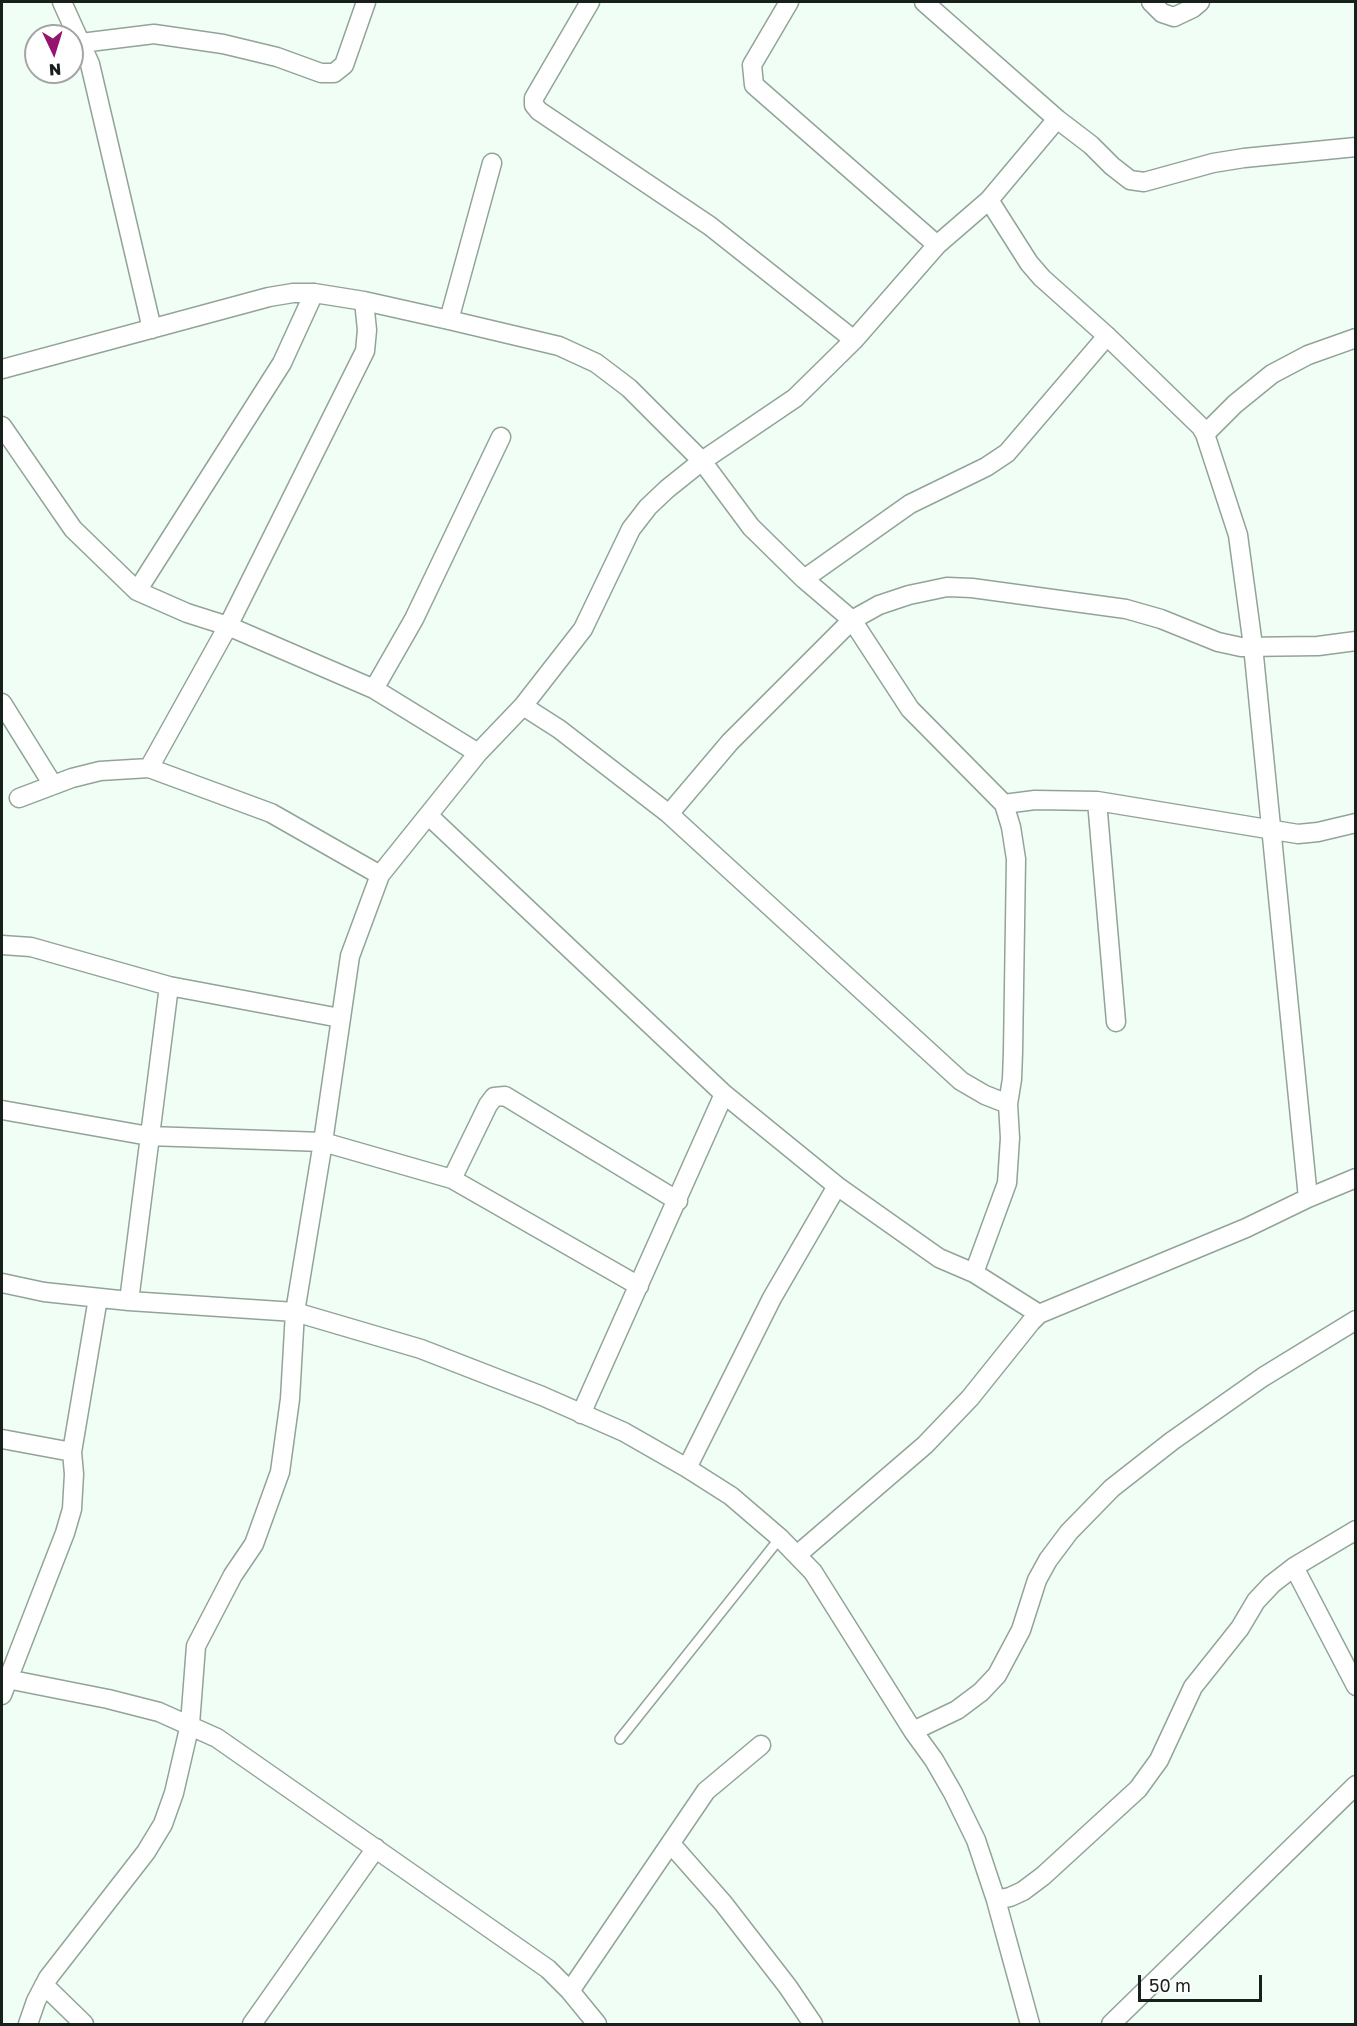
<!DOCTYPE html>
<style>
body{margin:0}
#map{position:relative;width:1357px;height:2026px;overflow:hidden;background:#f1fef5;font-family:"Golos Text",sans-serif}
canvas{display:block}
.frame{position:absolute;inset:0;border:3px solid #18201b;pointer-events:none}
.north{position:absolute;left:24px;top:24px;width:60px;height:60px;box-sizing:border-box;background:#fff;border:2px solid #a3a6a4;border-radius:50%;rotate:176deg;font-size:16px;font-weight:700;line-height:24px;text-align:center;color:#18201b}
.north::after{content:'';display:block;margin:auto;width:21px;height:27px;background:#95156e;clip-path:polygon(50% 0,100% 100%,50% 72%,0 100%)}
.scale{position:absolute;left:1138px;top:1975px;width:124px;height:27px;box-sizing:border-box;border:3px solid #18201b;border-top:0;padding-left:8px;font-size:18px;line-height:21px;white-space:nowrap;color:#18201b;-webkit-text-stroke:4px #fff;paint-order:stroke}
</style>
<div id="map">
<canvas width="1357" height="2026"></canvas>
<div class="frame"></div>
<div class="north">N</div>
<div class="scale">50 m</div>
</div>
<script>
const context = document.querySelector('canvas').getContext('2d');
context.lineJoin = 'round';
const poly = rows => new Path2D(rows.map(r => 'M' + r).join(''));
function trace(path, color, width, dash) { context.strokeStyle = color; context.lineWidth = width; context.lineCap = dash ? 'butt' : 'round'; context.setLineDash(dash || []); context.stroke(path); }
const service = poly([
 [620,1739,780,1538]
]);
const minor = poly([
 [62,2,90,64,152,329],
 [590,2,534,98,534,105,539,111,710,226,854,340],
 [789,2,752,65,754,85,937,245],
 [924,2,1057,119],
 [1151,2,1162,13,1174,17,1193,8,1200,2],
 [81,43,154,34,223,44,277,57,321,73,334,73,344,65,366,2],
 [989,200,1029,263,1042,278,1107,336,1201,427,1205,434,1238,535,1253,646,1308,1198],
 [449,320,492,163],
 [2,369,269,297,293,293,314,293,364,301,449,320,559,346,596,363,629,388,702,461,751,527,804,579,852,620,910,709,1004,804,1011,827,1016,859,1013,1052,1012,1079,1008,1104],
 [2,426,73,529,137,591,187,613,228,626,374,689,478,753],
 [1205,434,1235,404,1272,374,1308,355,1356,338],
 [804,579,910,504,986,467,1007,453,1107,336],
 [137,591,282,363,314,293],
 [374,689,414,619,501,437],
 [2,703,53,785],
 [523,706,583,629,631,529,648,507,667,489,702,461,795,398,854,340,937,245,989,200,1057,119,1091,145,1112,166,1130,180,1144,182,1213,163,1244,158,1356,147],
 [149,768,228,626,365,351,367,330,364,301],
 [19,798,72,778,100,771,149,768,271,813,380,875],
 [1097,801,1116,1022],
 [1004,804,1035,800,1097,801,1298,834,1318,832,1356,823],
 [669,814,730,742,852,620,879,605,909,595,947,587,972,588,1126,609,1161,619,1218,642,1241,647,1318,646,1356,641],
 [429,816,724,1094,837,1186,939,1258,974,1273],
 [2,945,31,947,169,986,340,1018],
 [2,1110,149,1136,323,1142,452,1179,639,1286],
 [452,1179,488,1105,494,1097,505,1096,678,1201],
 [2,1283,44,1292,129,1301,295,1312,421,1349,542,1396,624,1432,687,1468,731,1496,780,1538,813,1572,913,1731,934,1760,953,1793,976,1840,996,1900,1030,2024],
 [129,1301,169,986],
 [581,1414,724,1094],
 [2,1439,72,1452],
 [687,1468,772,1298,837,1186],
 [797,1555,925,1445,970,1398,1031,1322,1039,1314,1246,1228,1308,1198,1356,1178],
 [1294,1567,1356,1686],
 [2,1678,108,1699,159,1712,217,1738,548,1969,570,1991,597,2024],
 [2,1695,65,1533,72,1509,74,1474,72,1452,98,1298],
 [913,1731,957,1710,981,1692,997,1675,1021,1630,1037,1580,1048,1560,1069,1532,1112,1488,1172,1441,1263,1377,1356,1320],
 [671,1844,723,1903,788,1987,813,2024],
 [996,1900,1010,1897,1023,1891,1043,1876,1138,1789,1159,1760,1193,1687,1240,1628,1256,1601,1272,1584,1294,1567,1356,1530],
 [44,1985,84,2024],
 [570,1991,706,1791,761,1745],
 [28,2024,36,2001,48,1978,146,1852,163,1824,174,1793,190,1724,196,1646,233,1575,254,1544,280,1472,290,1399,295,1312,323,1142,350,956,380,875,478,753,523,706,559,729,669,814,961,1081,985,1095,1008,1104,1010,1138,1007,1183,974,1273,1039,1314],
 [252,2024,376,1848],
 [1111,2024,1356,1785]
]);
trace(service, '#91a497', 12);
trace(minor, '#91a497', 21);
trace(service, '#fff', 9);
trace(minor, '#fff', 18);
</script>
